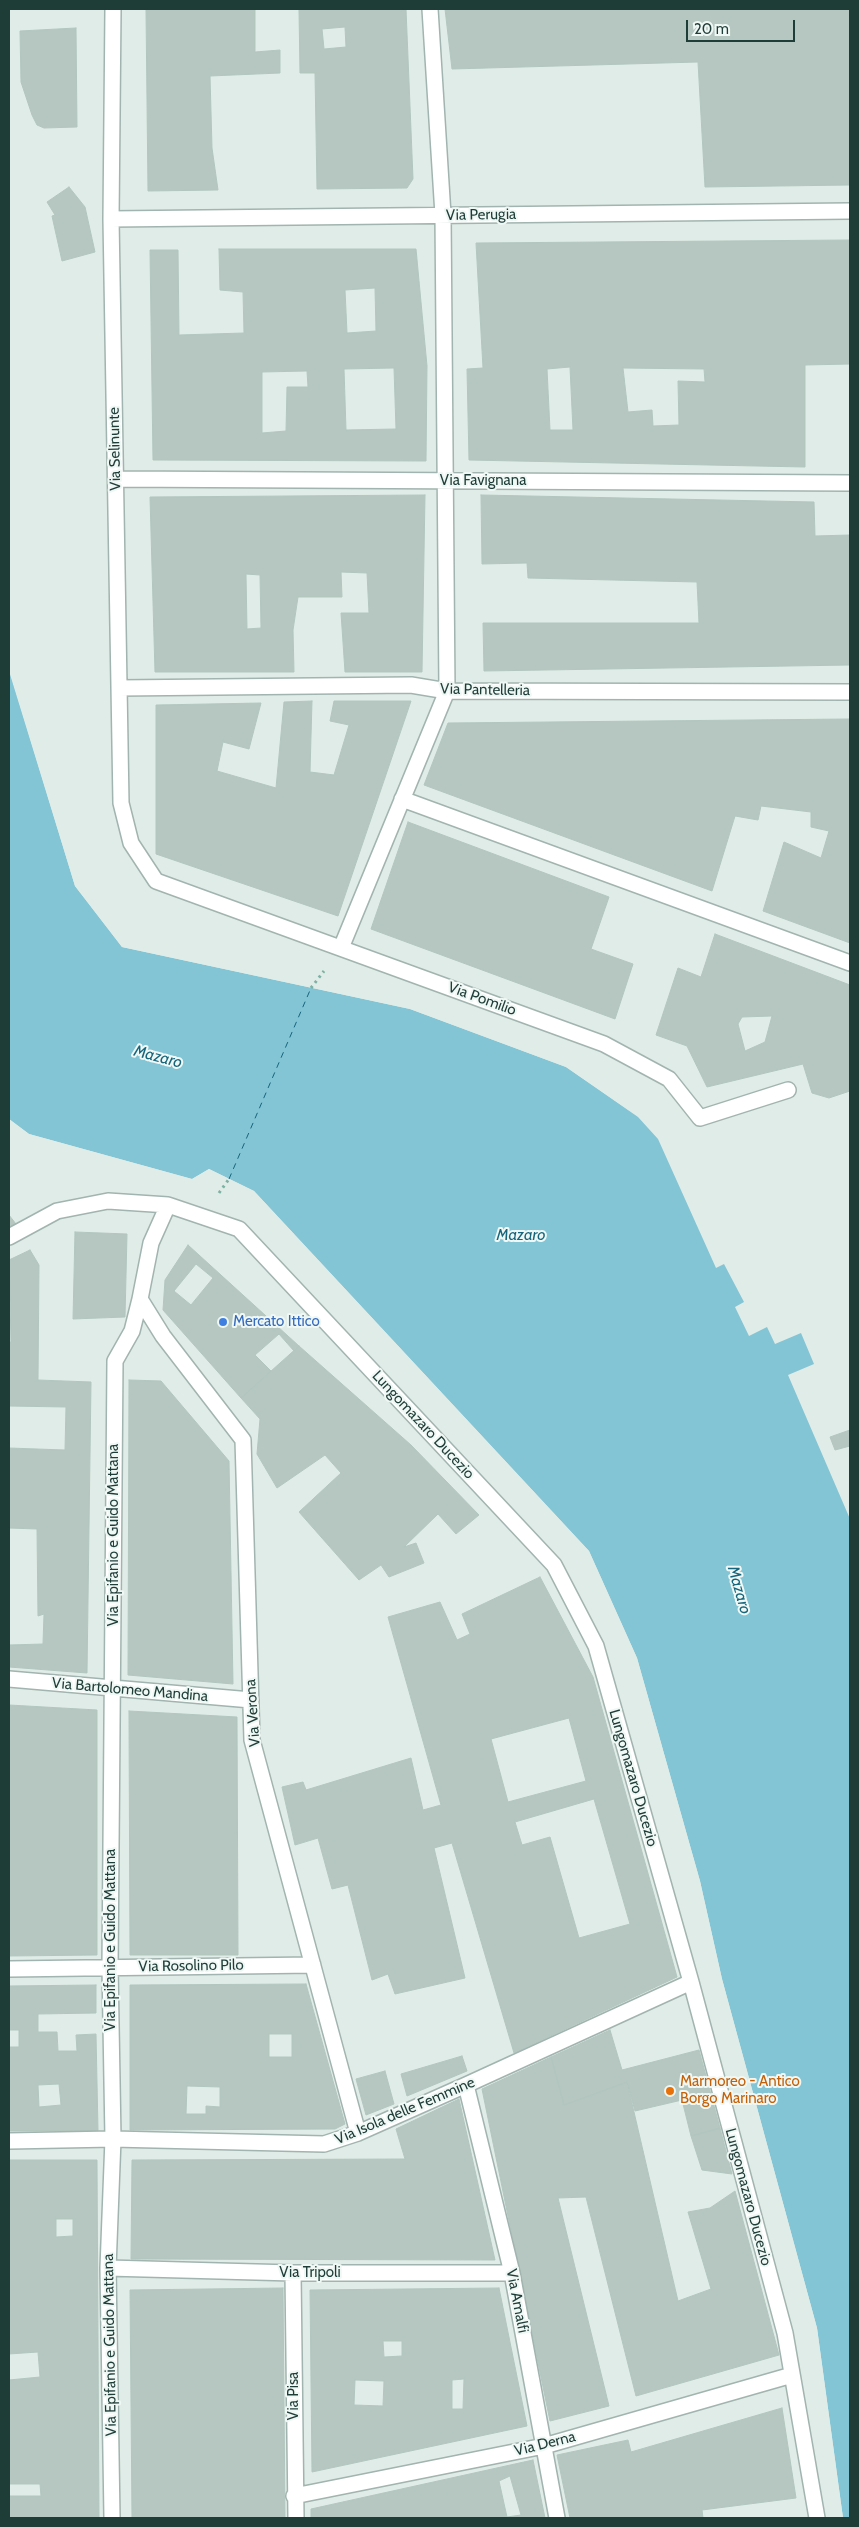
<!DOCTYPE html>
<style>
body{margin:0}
#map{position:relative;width:859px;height:2527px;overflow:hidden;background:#e0ece7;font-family:Cabin,sans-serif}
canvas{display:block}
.frame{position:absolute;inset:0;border:10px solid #1f3d37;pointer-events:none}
.scale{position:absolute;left:686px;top:20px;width:109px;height:22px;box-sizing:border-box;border:2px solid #1f3d37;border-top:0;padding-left:6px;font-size:15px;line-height:18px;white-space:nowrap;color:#1f3d37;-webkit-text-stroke:4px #f0f8f5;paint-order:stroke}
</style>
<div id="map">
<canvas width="859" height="2527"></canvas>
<div class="frame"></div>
<div class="scale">20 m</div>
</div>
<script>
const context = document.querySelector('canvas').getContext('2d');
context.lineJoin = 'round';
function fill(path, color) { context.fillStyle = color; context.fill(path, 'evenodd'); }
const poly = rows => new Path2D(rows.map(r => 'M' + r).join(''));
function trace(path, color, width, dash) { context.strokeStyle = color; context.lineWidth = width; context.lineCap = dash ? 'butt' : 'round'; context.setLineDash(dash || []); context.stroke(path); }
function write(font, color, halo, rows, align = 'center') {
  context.font = font + ' Cabin,sans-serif'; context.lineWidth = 4; context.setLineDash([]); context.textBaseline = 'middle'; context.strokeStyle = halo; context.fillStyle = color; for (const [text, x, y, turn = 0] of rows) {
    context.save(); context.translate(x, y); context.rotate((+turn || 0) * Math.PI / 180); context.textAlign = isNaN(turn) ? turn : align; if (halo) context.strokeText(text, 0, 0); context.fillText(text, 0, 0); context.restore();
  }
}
const water = poly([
 [9,671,75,886,122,947,410,1009,566,1067,638,1117,658,1139,716,1268,724,1264,744,1302,735,1307,749,1336,767,1327,775,1344,801,1333,814,1364,788,1375,850,1519,850,2518,843,2518,817,2328,722,1979,700,1881,637,1658,589,1551,254,1191,209,1169,192,1179,29,1134,9,1119]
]);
const pier = poly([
 [9,669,78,885,124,945,411,1006,567,1064,632,1109,630,1111,566,1067,410,1009,122,947,75,886],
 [9,1119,29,1134,192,1179,209,1169,254,1191,589,1551,637,1658,700,1881,722,1979,817,2328,843,2518,840,2518,814,2329,720,1980,697,1881,635,1659,587,1552,252,1193,209,1172,192,1182,28,1137,9,1122]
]);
const ferry = poly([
 [229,1179,311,988]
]);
const building = poly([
 [146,9,255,9,255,52,280,50,280,73,210,76,212,148,218,190,148,191,146,9],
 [299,9,406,9,413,179,407,188,317,189,315,73,300,73,299,9],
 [345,27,346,47,324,49,322,29,345,27],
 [445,9,850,9,850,185,705,187,698,62,452,69,445,9],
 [76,28,77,127,44,128,37,125,32,115,21,82,20,31,76,28],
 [69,187,85,207,95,252,62,261,52,216,55,215,47,202,69,187],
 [850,240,850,364,805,365,805,467,469,460,467,369,483,368,476,243,850,240],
 [570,367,573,430,550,430,547,369,570,367],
 [623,368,704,369,705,382,678,381,679,425,653,426,652,410,628,412,623,368],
 [219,249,416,249,427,366,426,461,153,460,150,250,178,250,179,335,244,333,243,292,220,290,219,249],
 [375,288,376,331,347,333,345,290,375,288],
 [394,368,396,429,346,430,344,369,394,368],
 [307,371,308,387,287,387,286,431,262,433,262,372,307,371],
 [425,495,422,672,345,672,341,613,369,613,367,573,341,572,342,597,298,597,293,630,294,672,155,672,150,497,425,495],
 [246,574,260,575,261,628,247,629,246,574],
 [481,495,814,502,815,536,850,535,850,665,484,671,483,623,699,623,697,582,528,578,527,563,482,564,481,495],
 [312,701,310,772,334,775,349,725,330,721,334,701,411,701,338,916,156,854,156,705,261,703,249,749,223,742,217,771,276,788,284,702,312,701],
 [850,719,850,943,763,911,784,842,821,858,829,831,811,827,811,812,761,806,758,820,735,816,712,891,424,785,448,723,850,719],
 [408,822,609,897,591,949,633,964,615,1019,371,929,408,822],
 [715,934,850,985,850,1091,829,1098,812,1093,803,1064,707,1087,687,1046,656,1035,678,968,701,977,715,934],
 [772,1016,765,1042,745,1051,738,1024,742,1017,772,1016],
 [9,1215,16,1224,9,1228,9,1215],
 [75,1232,127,1234,125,1317,73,1319,75,1232],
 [188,1245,299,1346,294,1351,279,1334,255,1355,271,1371,241,1398,163,1310,165,1280,188,1245],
 [196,1264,213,1278,191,1305,174,1291,196,1264],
 [30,1250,39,1265,38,1380,91,1382,87,1673,9,1667,9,1645,43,1644,44,1614,38,1616,37,1529,9,1528,9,1448,65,1450,66,1407,9,1406,9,1342,11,1342,9,1260,30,1250],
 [299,1346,411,1445,479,1515,456,1534,438,1514,404,1547,416,1543,424,1563,389,1577,381,1565,359,1580,299,1512,341,1473,325,1455,277,1488,257,1454,260,1419,241,1398,299,1346],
 [129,1380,161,1381,229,1461,233,1684,128,1675,129,1380],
 [850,1430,850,1446,835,1450,830,1437,850,1430],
 [540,1577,593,1677,677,1977,514,2053,452,1843,434,1848,465,1978,395,1994,388,1974,372,1980,348,1885,332,1889,318,1838,295,1845,282,1787,303,1782,306,1790,411,1758,423,1810,441,1805,388,1617,440,1602,457,1640,470,1634,462,1614,540,1577],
 [569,1718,586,1781,508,1802,491,1739,569,1718],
 [594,1799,630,1924,579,1938,550,1837,522,1845,515,1822,594,1799],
 [9,1705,97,1710,97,1955,9,1956,9,1705],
 [129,1711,237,1717,238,1955,130,1955,129,1711],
 [306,1984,345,2124,335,2129,130,2130,130,1985,306,1984],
 [269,2034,292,2034,292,2057,269,2057,269,2034],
 [187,2086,220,2087,220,2107,206,2106,206,2114,186,2114,187,2086],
 [96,1985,96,2013,38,2014,38,2032,57,2032,58,2051,77,2051,76,2035,96,2034,98,2131,9,2131,9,2047,19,2047,19,2030,9,2030,9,1986,96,1985],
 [59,2084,61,2105,39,2107,38,2085,59,2084],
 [610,2030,622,2070,699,2050,720,2128,691,2136,682,2100,635,2111,627,2082,564,2105,551,2057,610,2030],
 [462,2056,467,2071,407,2096,401,2074,462,2056],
 [551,2057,564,2105,627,2082,678,2301,711,2289,688,2212,710,2208,735,2191,779,2355,636,2396,586,2197,558,2198,609,2406,550,2421,482,2089,551,2057],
 [385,2071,394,2104,366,2115,356,2079,385,2071],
 [459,2099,495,2260,131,2259,132,2160,405,2159,396,2129,459,2099],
 [720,2128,732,2174,702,2170,691,2136,720,2128],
 [9,2160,97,2160,99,2518,9,2518,9,2496,41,2496,40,2484,9,2484,9,2380,40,2377,38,2352,9,2354,9,2160],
 [56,2219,73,2219,73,2236,56,2237,56,2219],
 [283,2288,285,2518,132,2518,130,2290,283,2288],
 [499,2288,527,2426,312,2472,310,2290,499,2288],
 [383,2341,402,2341,402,2356,384,2357,383,2341],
 [464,2379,463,2409,452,2409,452,2380,464,2379],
 [355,2380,384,2381,383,2406,354,2405,355,2380],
 [782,2408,796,2498,702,2510,703,2518,570,2518,557,2455,628,2440,631,2452,782,2408],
 [533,2460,545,2518,311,2518,311,2509,533,2460],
 [510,2476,521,2515,507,2517,499,2481,510,2476]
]);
const path = poly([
 [311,988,324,971],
 [219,1193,229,1179]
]);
const street = poly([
 [113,9,111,219,121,803,131,843,156,881,604,1044,669,1079,700,1118,788,1090],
 [111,219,850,211],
 [116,479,850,483],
 [119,688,411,685,447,691,850,692],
 [402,799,850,963],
 [341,948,447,691,443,215,430,9],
 [168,1205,151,1243,140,1299,163,1336,243,1440,252,1740,358,2133],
 [9,1237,57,1211,108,1201,168,1205,239,1229,554,1565,596,1646,691,1982,785,2333,817,2518],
 [9,1679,251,1700],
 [9,1969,313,1965],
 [466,2085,512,2273,557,2518],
 [9,2141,113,2139,324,2144,358,2133,466,2085,691,1982],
 [108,2268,293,2273,512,2273],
 [293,2273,296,2518],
 [294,2496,544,2446,792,2375],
 [112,2518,108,2268,113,2139,110,1967,115,1361,132,1331,140,1299]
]);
const markers = [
 [223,1322,5,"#3f7fe0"],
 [670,2091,5,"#e8710a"]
];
const streetNames = [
 ["Via Perugia",481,215,-1],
 ["Via Selinunte",115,449,-91],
 ["Via Favignana",483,481],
 ["Via Pantelleria",485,690,1],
 ["Via Pomilio",482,999,20],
 ["Lungomazaro Ducezio",423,1425,47],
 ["Via Epifanio e Guido Mattana",114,1535,-90],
 ["Via Bartolomeo Mandina",130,1690,5],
 ["Via Verona",253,1713,-94],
 ["Lungomazaro Ducezio",633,1778,74],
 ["Via Epifanio e Guido Mattana",111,1940,-90],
 ["Via Rosolino Pilo",191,1966,-1],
 ["Via Isola delle Femmine",405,2111,-23],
 ["Lungomazaro Ducezio",748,2197,75],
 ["Via Tripoli",310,2273],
 ["Via Amalfi",517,2301,79],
 ["Via Epifanio e Guido Mattana",110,2345,-91],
 ["Via Pisa",294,2396,-90],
 ["Via Derna",545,2444,-14]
];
const shopNames = [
 ["Mercato Ittico",233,1322]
];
const foodNames = [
 ["Marmoreo - Antico",680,2082],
 ["Borgo Marinaro",680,2099]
];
const waterNames = [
 ["Mazaro",158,1057,15],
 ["Mazaro",521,1235],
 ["Mazaro",739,1590,74]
];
fill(water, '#83c4d5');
fill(pier, '#e0ece7');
trace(ferry, '#16657d', 1, [6, 5]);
fill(building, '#b5c7c0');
trace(building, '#b2c6bf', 1);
trace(street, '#a2b4af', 18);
trace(path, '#7eb2a4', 3, [2.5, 4]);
trace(street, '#fff', 15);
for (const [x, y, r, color] of markers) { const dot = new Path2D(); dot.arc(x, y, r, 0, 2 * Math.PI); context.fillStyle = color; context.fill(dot); trace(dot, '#f0f8f5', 2); }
write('15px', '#1f3d37', '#f0f8f5', streetNames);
write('15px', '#366cbe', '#f0f8f5', shopNames, 'left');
write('15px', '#c56008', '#f0f8f5', foodNames, 'left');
write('italic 16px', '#16657d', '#f0f8f5', waterNames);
</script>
